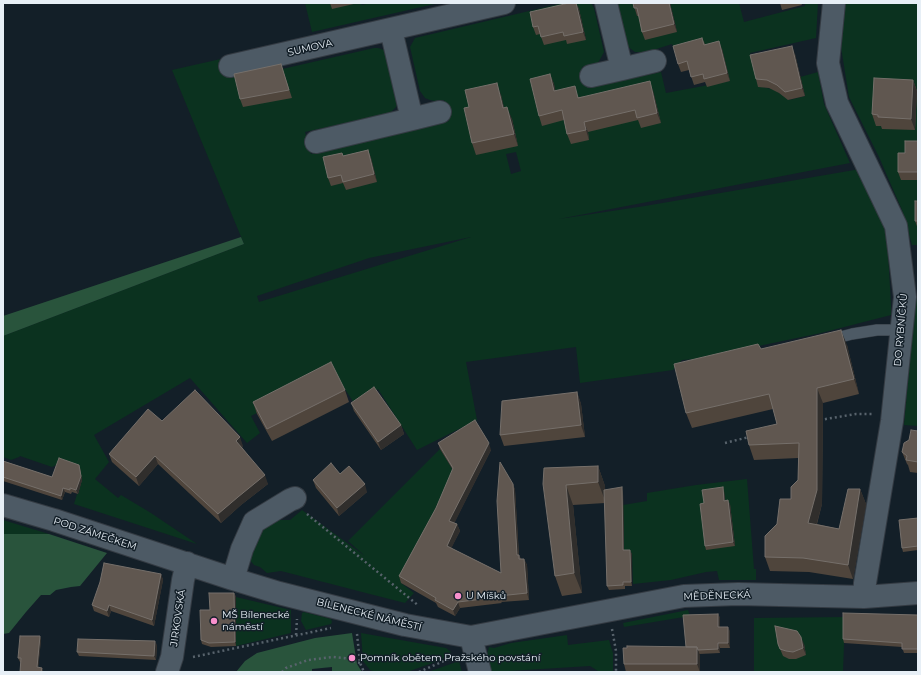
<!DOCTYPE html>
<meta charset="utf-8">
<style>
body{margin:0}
#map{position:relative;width:921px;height:675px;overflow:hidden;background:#131f28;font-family:Montserrat,sans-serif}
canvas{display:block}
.frame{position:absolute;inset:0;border:4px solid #e7eff6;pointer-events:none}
</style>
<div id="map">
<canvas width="921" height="675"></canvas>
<div class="frame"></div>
</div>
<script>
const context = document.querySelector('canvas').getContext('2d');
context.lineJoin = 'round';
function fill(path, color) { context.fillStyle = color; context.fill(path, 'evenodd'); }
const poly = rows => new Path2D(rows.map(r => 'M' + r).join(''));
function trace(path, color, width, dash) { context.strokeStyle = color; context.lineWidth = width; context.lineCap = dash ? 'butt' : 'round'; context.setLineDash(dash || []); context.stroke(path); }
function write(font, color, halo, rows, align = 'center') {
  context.font = font + ' Montserrat,sans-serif'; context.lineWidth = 3; context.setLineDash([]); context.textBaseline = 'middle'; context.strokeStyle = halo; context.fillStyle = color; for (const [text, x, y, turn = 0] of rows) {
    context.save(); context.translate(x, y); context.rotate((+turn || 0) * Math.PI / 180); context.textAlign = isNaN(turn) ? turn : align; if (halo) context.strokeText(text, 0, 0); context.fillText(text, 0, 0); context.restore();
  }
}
const green = poly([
 [305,3,361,3,362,5,369,3,439,3,312,32],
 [563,3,591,3,594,8,604,52,598,63,582,67,588,88,661,72,666,93,730,81,676,54,672,44,647,52,635,52,627,46,618,3,634,3,637,16,639,16,677,32,670,3,739,3,744,22,805,6,805,3,818,3,816,38,750,53,759,86,775,90,789,100,805,96,800,77,818,72,824,104,850,163,559,219,645,206,866,168,886,217,891,305,891,315,821,333,696,359,682,360,673,370,580,383,576,347,466,362,477,420,417,450,378,389,356,406,335,374,251,416,260,433,247,443,190,378,94,435,109,462,95,479,118,498,121,495,151,513,197,544,74,504,77,494,78,494,82,480,60,463,52,467,20,456,19,457,11,460,3,457,3,336,244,244,172,70,225,58,256,75,374,48,378,48,384,50,387,53,398,100,396,107,390,113,305,132,311,154,449,121,444,100,435,101,430,100,425,98,420,91,410,47,415,38],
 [578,9,586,39,566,40,541,34],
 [516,152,521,171,511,174,506,154],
 [471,237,259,302,257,296,369,258],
 [843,3,918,3,918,149,901,179,918,180,918,245,912,245,902,210,879,157,849,97,841,47],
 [918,293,918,426,904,425,916,296],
 [440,449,456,475,439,514,401,583,414,593,405,603,366,593,281,571,267,573,260,567,254,565,249,559,260,529,272,520,290,520,302,510,365,556,348,541],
 [747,479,754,569,748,569,756,569,756,580,719,580,717,571,706,572,671,580,633,584,632,554,624,554,623,505,647,501,647,493,696,485],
 [3,520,49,534,3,534],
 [236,597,291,610,291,633,236,646],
 [688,610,690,616,624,627,623,623],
 [304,612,331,619,332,622,331,624,306,630,301,621,302,613],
 [845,617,843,672,754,672,754,618],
 [361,633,446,648,451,652,441,660,407,672,376,672,370,670,363,661],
 [567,635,568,645,609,640,613,653,613,672,598,671,590,666,509,671,508,672,492,672,489,667,486,658,489,647,494,648,511,643],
 [459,661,462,672,428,672]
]);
const forest = poly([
 [241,237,244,244,3,336,3,316],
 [3,534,49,534,107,553,80,586,71,587,56,590,50,595,41,595,26,612,9,633,3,634],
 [352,633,357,664,362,672,336,672,332,671,332,667,312,669,312,672,236,672,245,661,257,653,315,638]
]);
const path = poly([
 [820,420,856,414,873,414],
 [725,443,749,437],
 [307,514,419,606],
 [612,629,616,651,616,672],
 [357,634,360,663,364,672],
 [296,635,297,619],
 [193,657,331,628],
 [282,672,286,668,308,660,333,657,344,658,360,663],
 [419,672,455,656]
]);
const lane = poly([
 [829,340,852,334,877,330,902,330]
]);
const street = poly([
 [834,3,828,63,837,103,896,226,905,297,892,421,865,583,864,597],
 [230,66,504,3],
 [622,69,655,61],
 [591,76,622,69,606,3],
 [412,119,440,112],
 [316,142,412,119,391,30],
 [3,505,54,520,233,579,279,593,405,625,471,637,684,596,738,594,864,597,918,593],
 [233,579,242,549,254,522,290,500,295,498],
 [471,637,480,672],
 [167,672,172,657,183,580,187,563]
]);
const wall = poly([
 [330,3,358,3,332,9],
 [576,3,579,9,586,40,567,44,566,40,544,45,540,34,536,35,533,27],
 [633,3,670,3,677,32,645,40,642,32,639,16,637,16],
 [780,3,801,3,802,5,782,10],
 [702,38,705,44,722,49,730,81,707,87,705,82,694,85,689,70,681,72,678,64],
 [795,54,805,96,788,100,779,93,769,88,758,87,756,79],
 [281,64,292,98,243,107,240,99],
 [550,74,554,84,555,91,579,97,653,91,661,123,641,128,638,120,588,132,589,140,571,144,567,134,564,120,542,126,539,116],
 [913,80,917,91,915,130,882,129,881,126,876,126,872,114],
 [501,95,504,108,512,119,518,146,476,155,472,143,469,107],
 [918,141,918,180,901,180,898,172,905,153],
 [368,150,371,158,377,182,346,190,343,183,331,186,328,178,343,156],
 [918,201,918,229,915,221],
 [847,345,859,394,823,403,822,504,817,524,839,529,860,489,866,504,853,579,809,572,770,571,765,557,777,524,791,499,798,480,798,458,754,460,749,445,777,424,773,409,692,428,686,413,761,349],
 [345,390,349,402,272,441,257,414,253,402],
 [577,392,581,404,585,437,504,446,500,435],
 [351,403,401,425,404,434,381,450,354,411],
 [162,421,243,446,242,447,268,484,241,505,221,523,158,464,139,486,112,462,109,454],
 [918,431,918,473,910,472,908,465,907,464,902,452,909,440],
 [438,443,491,450,454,523,457,524,460,531,451,548,501,573,513,484,515,490,519,555,521,559,524,559,527,565,529,600,501,602,502,603,460,608,455,616,438,607,436,603,401,583,399,576,436,508,453,470,440,449],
 [3,461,52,477,80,469,82,480,78,494,72,492,71,494,65,492,62,500,3,481],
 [598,466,605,486,605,490,623,491,624,550,632,554,632,586,625,586,625,589,609,590,607,586,605,503,573,505,582,593,562,596,555,576,544,468],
 [340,474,367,492,339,516,316,488,313,480],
 [724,491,725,501,730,504,735,546,706,550,705,546,704,503],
 [918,518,918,550,903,552,902,548],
 [161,574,163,580,154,626,111,611,109,617,94,611,92,605],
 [234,593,236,597,236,646,211,647,202,644,201,640,210,610],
 [718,614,720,618,720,627,730,631,730,648,720,648,720,653,699,654,700,672,626,672,624,664,686,647],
 [918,615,918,653,904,653,902,647,844,643,843,639],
 [40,636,41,640,38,667,42,668,43,672,20,672,21,662,20,662,18,658],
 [778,644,804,644,806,655,796,659,789,659,783,656],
 [157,645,156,660,79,656,77,652]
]);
const shadedWall = poly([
 [576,3,579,9,586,40,583,32],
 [669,3,670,3,677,32,674,24],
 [719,41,722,49,730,81,727,73],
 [792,46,795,54,805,96,802,88],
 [550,74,554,84,558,101,554,91],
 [913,80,917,91,915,130,911,119],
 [650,81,653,91,661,123,657,113],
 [497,83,501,95,507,120,503,108],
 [507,107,512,119,518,146,514,134],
 [584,122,588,132,589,140,586,130],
 [368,150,371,158,377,182,374,174],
 [841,330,847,345,859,394,854,379],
 [817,388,823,403,822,504,813,537,808,523],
 [577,392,581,404,585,437,581,425],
 [401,425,404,434,381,450,378,442],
 [240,437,243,446,240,450,236,441],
 [489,443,491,450,452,528,449,521],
 [155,456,158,464,139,486,136,477],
 [79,465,80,469,82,480,78,494,76,490],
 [598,466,605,486,606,503,598,482],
 [265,475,268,484,241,505,221,523,218,514,238,497],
 [365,484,367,492,339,516,337,508],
 [513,484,515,490,519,561,517,555],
 [566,485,573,505,582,593,574,573],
 [622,487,623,491,624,554,623,550],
 [723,487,724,491,726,505,724,501],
 [63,488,65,492,62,500,61,496],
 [860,489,866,504,853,579,848,565],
 [728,500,730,504,735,546,733,542],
 [457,524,460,531,449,553,447,546],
 [630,550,632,554,632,586,631,582],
 [524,559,527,565,529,600,527,593],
 [161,574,163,580,154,626,152,620],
 [234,593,236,597,236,646,235,642],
 [458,602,460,608,455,616,453,610],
 [109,605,111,611,109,617,107,611],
 [718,614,720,618,720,631,718,627],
 [728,627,730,631,730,648,728,643],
 [40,636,41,640,38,671,37,667],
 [801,637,804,644,806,655,803,648],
 [155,641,157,645,156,660,154,656],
 [718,643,720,648,720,653,718,649],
 [697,647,700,655,700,672,697,664]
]);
const building = poly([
 [569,3,576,3,583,32,564,36,563,32,541,37,538,26,533,27,530,12,569,3],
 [633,3,669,3,674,24,642,32,637,8,634,8,633,3],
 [702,38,704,45,719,41,727,73,704,79,703,74,691,77,687,61,678,64,673,46,702,38],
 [792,46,802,88,785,92,777,85,767,80,756,79,750,55,792,46],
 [281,64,289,90,240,99,234,74,281,64],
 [550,74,554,91,575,86,578,98,650,81,657,113,637,118,635,110,584,122,586,130,567,134,562,110,539,116,530,79,550,74],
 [874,78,913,80,911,119,878,117,878,115,872,114,874,78],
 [497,83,503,108,507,107,514,134,472,143,464,108,469,107,465,90,497,83],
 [905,141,918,141,918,172,898,172,898,153,905,153,905,141],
 [368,150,374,174,343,182,341,175,328,178,323,157,342,153,343,156,368,150],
 [915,201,918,201,918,221,915,221,915,201],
 [841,330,854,379,817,388,817,490,808,523,839,529,848,489,860,489,848,565,803,558,765,557,765,536,777,524,780,499,791,499,791,487,798,480,799,443,749,445,746,431,777,424,769,394,686,413,674,364,758,344,761,349,841,330],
 [331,362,345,390,267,429,253,402,331,362],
 [374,387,401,425,378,442,351,403,374,387],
 [195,390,240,437,236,441,265,475,238,497,218,514,155,456,136,477,109,454,148,409,162,421,195,390],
 [577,392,581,425,500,435,502,401,577,392],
 [475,420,489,443,449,521,457,524,447,546,501,573,497,501,500,462,513,484,517,555,519,555,519,559,524,559,527,593,499,596,499,597,458,602,453,610,435,600,436,598,399,576,436,508,453,468,438,443,475,420],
 [911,430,918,431,918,462,906,460,907,456,902,452,904,443,909,440,911,430],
 [59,458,79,465,81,476,76,490,70,488,70,490,63,488,61,496,3,477,3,461,52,477,59,458],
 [331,463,340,474,349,466,365,484,337,508,313,480,331,463],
 [598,466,598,482,566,485,574,573,555,576,543,484,544,468,598,466],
 [622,487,623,550,630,550,631,582,623,582,623,585,607,586,604,490,622,487],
 [723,487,724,501,728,500,733,542,705,546,700,504,704,503,702,490,723,487],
 [918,518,918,546,902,548,899,520,918,518],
 [104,563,161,574,152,620,109,605,107,611,92,605,100,582,104,563],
 [209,593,234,593,235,642,209,643,201,640,200,610,210,610,209,593],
 [843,613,918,615,918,649,902,649,902,643,843,639,843,613],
 [718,614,718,627,728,627,728,643,718,643,718,649,698,650,697,647,686,647,683,615,718,614],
 [775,626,797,631,801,637,803,648,793,652,786,651,780,649,778,644,775,626],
 [20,636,40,636,37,667,42,668,41,672,20,672,21,658,18,658,20,636],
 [78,639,155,641,154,656,77,652,78,639],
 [627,646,697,647,697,664,624,664,623,648,627,648,627,646]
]);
const markers = [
 [458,596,4,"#f890cc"],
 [214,621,4,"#f890cc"],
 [352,658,4,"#f890cc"]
];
const streetNames = [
 ["SUMOVA",310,48,-13],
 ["DO RYBNÍČKŮ",901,330,-85],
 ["POD ZÁMEČKEM",95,534,18],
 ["MĚDĚNECKÁ",717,596,-2],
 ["BÍLENECKÉ NÁMĚSTÍ",369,615,14],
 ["JIRKOVSKÁ",178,618,-82]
];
const poiNames = [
 ["U Míšků",466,596],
 ["MŠ Bílenecké",222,615],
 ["náměstí",222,627],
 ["Pomník obětem Pražského povstání",360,658]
];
fill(green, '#0b321f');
fill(forest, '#29543c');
trace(lane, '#343b43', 12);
trace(street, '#343b43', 24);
trace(path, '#58636c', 2.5, [2, 3]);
trace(lane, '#4d5a65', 11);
trace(street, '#4d5a65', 22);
fill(wall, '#4f453c');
fill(shadedWall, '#302e2c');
fill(building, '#605750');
trace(building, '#756f6a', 1);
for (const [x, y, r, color] of markers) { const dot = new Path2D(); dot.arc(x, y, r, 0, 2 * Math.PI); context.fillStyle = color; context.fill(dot); trace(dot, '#131f28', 1.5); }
write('10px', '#e7eff6', '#131f28', streetNames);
write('10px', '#e7eff6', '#131f28', poiNames, 'left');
</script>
